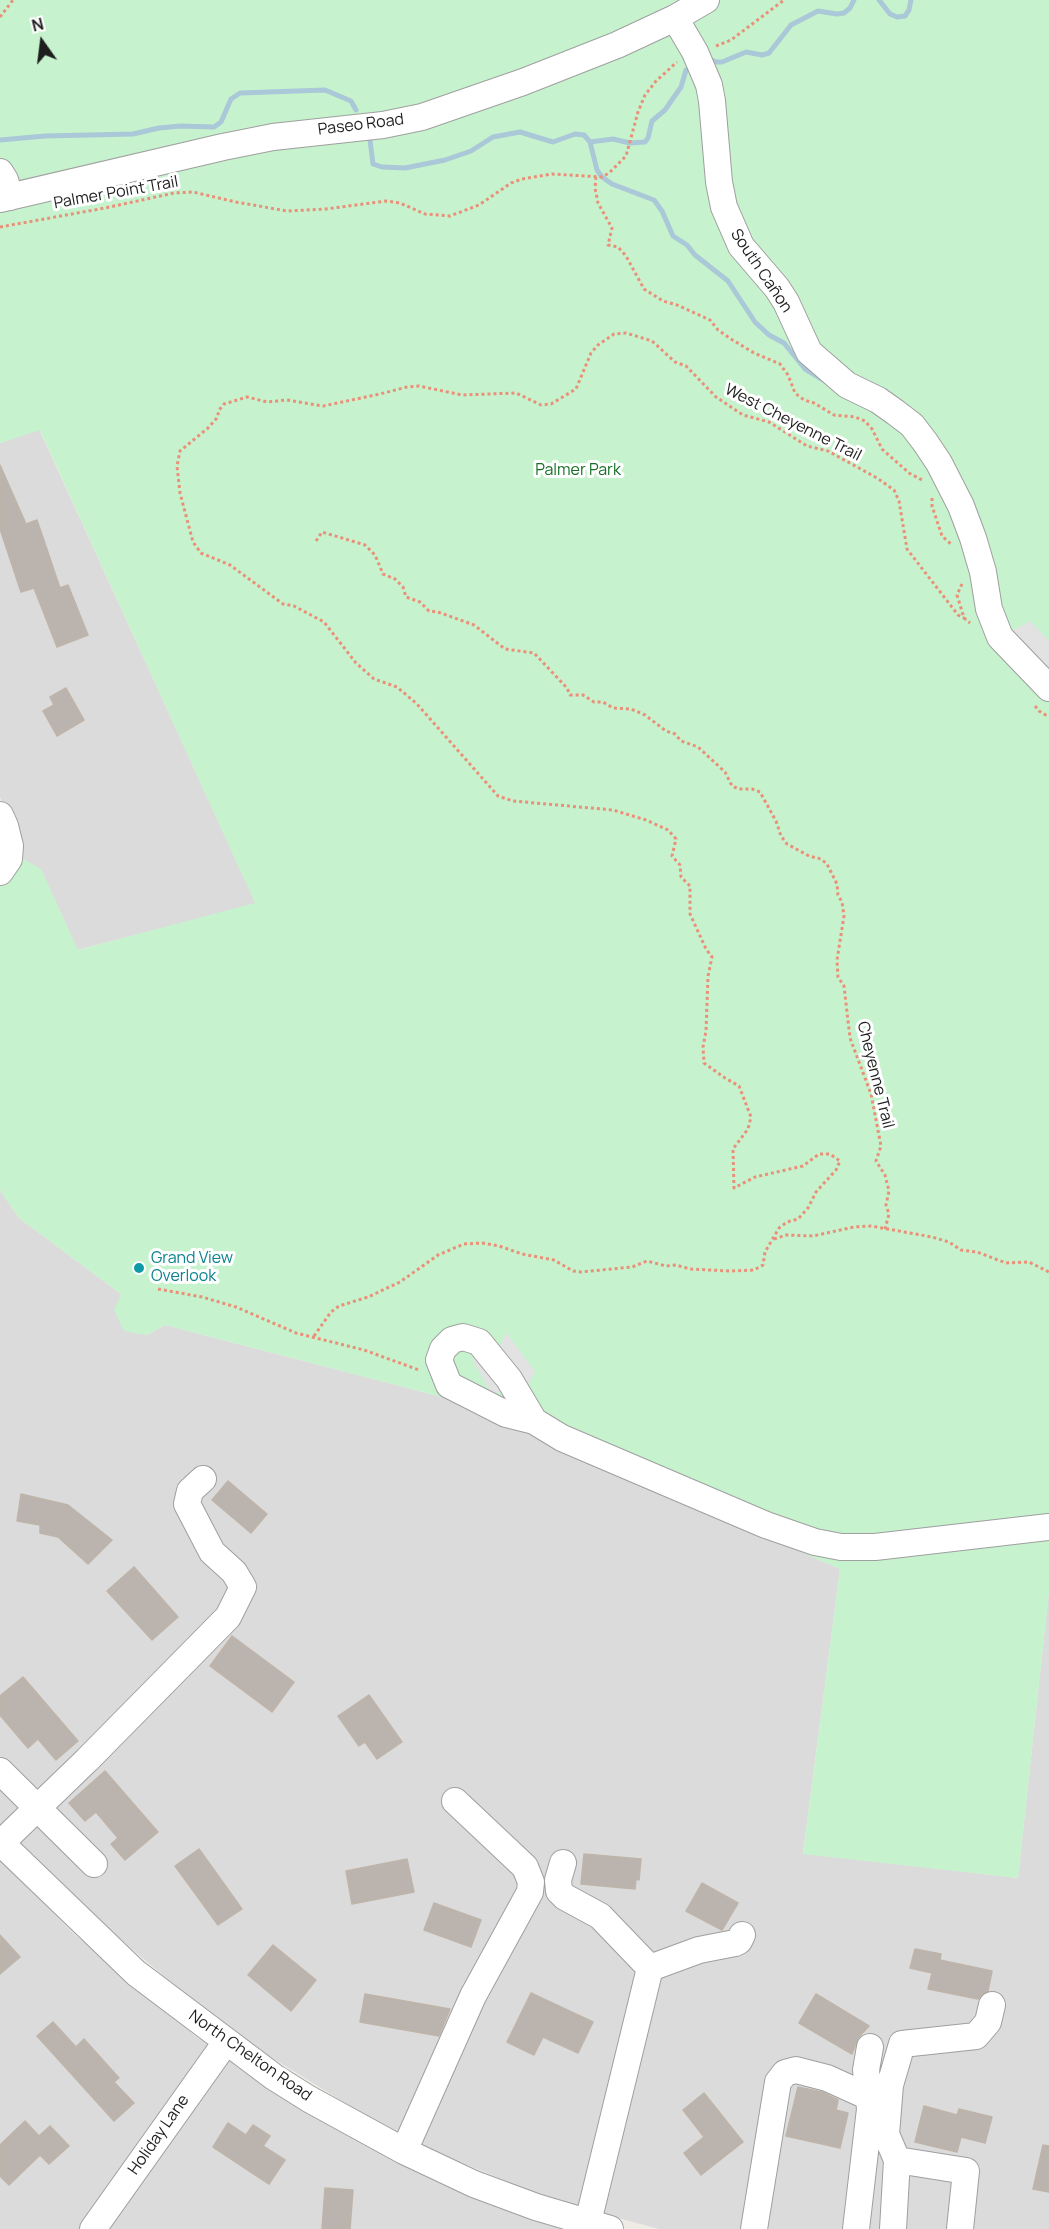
<!DOCTYPE html>
<meta charset="utf-8">
<style>
body{margin:0}
#map{position:relative;width:1049px;height:2229px;overflow:hidden;background:#eeece5;font-family:Manrope,sans-serif}
canvas{display:block}
.north{position:absolute;left:12px;top:12px;width:60px;height:60px;-webkit-text-stroke:4px #fff;paint-order:stroke;rotate:346deg;font-size:16px;font-weight:700;line-height:24px;text-align:center;color:#1e1e1e}
.north::after{content:'';display:block;margin:auto;width:21px;height:27px;background:#1e1e1e;clip-path:polygon(50% 0,100% 100%,50% 72%,0 100%)}
</style>
<div id="map">
<canvas width="1049" height="2229"></canvas>
<div class="north">N</div>
</div>
<script>
const context = document.querySelector('canvas').getContext('2d');
context.lineJoin = 'round';
function fill(path, color) { context.fillStyle = color; context.fill(path, 'evenodd'); }
const poly = rows => new Path2D(rows.map(r => 'M' + r).join(''));
function trace(path, color, width, dash) { context.strokeStyle = color; context.lineWidth = width; context.lineCap = dash ? 'butt' : 'round'; context.setLineDash(dash || []); context.stroke(path); }
function write(font, color, halo, rows, align = 'center') {
  context.font = font + ' Manrope,sans-serif'; context.lineWidth = 6; context.setLineDash([]); context.textBaseline = 'middle'; context.strokeStyle = halo; context.fillStyle = color; for (const [text, x, y, turn = 0] of rows) {
    context.save(); context.translate(x, y); context.rotate((+turn || 0) * Math.PI / 180); context.textAlign = isNaN(turn) ? turn : align; if (halo) context.strokeText(text, 0, 0); context.fillText(text, 0, 0); context.restore();
  }
}
const residential = poly([
 [39,429,256,904,77,950,41,870,20,857,20,842,0,797,0,443],
 [0,1190,19,1218,121,1294,147,1335,165,1325,450,1399,840,1569,803,1853,1018,1878,1049,1591,1049,2229,659,2229,554,2201,432,2150,425,2171,574,2229,0,2229,0,1859,75,1935,194,2035,286,2097,342,2129,355,2109,243,2040,181,1991,89,1912,0,1826]
]);
const park = poly([
 [0,0,1049,0,1049,1591,1018,1878,803,1854,840,1569,450,1399,165,1325,147,1335,124,1331,114,1310,121,1294,19,1218,0,1190,0,882,20,857,41,869,78,950,255,903,40,430,0,443]
]);
const parking = poly([
 [1030,621,1049,641,1049,672,1010,632],
 [506,1332,535,1372,525,1390,491,1393,472,1359,486,1359,499,1349]
]);
const stream = poly([
 [879,0,890,14,897,17,905,16,909,10,911,0],
 [707,58,716,62,722,62,746,52,762,55,769,53,791,25,818,11,837,14,844,13,850,8,854,0],
 [0,140,45,136,133,134,159,128,181,126,214,127,221,122,231,99,240,93,325,90,351,101,356,110],
 [370,140,373,164,382,167,405,168,445,160,471,151,493,137,520,132,553,142,575,134,584,135,590,142,597,170,602,177,612,184,654,200,662,211,673,236,687,245,695,255,728,281,755,322,769,335,784,343,805,369,825,381],
 [590,142,613,139,630,143,645,142,648,138,652,121,665,110,681,87,686,70]
]);
const building = poly([
 [0,465,26,524,37,520,60,588,68,585,88,635,57,647,34,588,21,592,0,529,0,465],
 [66,688,84,720,57,736,43,711,54,705,50,697,66,688],
 [228,1481,267,1514,251,1533,212,1500,228,1481],
 [21,1494,68,1505,112,1540,88,1564,58,1537,40,1533,40,1525,17,1521,21,1494],
 [134,1567,178,1617,152,1640,107,1591,134,1567],
 [232,1636,294,1682,272,1712,210,1666,232,1636],
 [23,1677,78,1741,56,1760,38,1739,28,1748,0,1715,0,1696,23,1677],
 [369,1695,402,1742,377,1759,365,1742,359,1746,338,1716,369,1695],
 [105,1771,158,1832,125,1860,111,1844,118,1838,96,1812,85,1821,69,1803,105,1771],
 [199,1849,242,1909,218,1925,175,1866,199,1849],
 [584,1854,641,1859,639,1880,636,1879,635,1889,581,1884,584,1854],
 [407,1859,414,1892,352,1904,346,1871,407,1859],
 [702,1883,738,1903,722,1930,686,1911,702,1883],
 [434,1903,481,1920,471,1947,424,1930,434,1903],
 [0,1935,20,1957,0,1974,0,1935],
 [273,1945,316,1980,291,2011,248,1975,273,1945],
 [915,1949,941,1954,940,1960,992,1971,988,1991,982,1994,978,1999,928,1989,932,1973,910,1968,915,1949],
 [531,1993,593,2022,578,2053,543,2037,534,2055,507,2042,531,1993],
 [365,1994,450,2009,439,2036,360,2022,365,1994],
 [816,1994,869,2026,858,2038,852,2054,799,2023,816,1994],
 [53,2022,76,2047,84,2039,119,2078,114,2082,134,2103,114,2121,37,2036,53,2022],
 [798,2087,822,2092,838,2100,836,2110,848,2113,840,2148,786,2136,798,2087],
 [704,2093,743,2142,701,2175,684,2153,704,2137,683,2110,704,2093],
 [924,2106,957,2115,959,2109,992,2117,985,2143,961,2137,957,2152,915,2142,924,2106],
 [25,2121,39,2136,50,2126,69,2146,49,2164,40,2155,9,2185,0,2176,0,2145,25,2121],
 [228,2123,246,2135,253,2125,270,2136,263,2146,285,2160,269,2184,213,2147,228,2123],
 [1043,2145,1049,2146,1049,2192,1033,2189,1043,2145],
 [325,2188,353,2190,350,2229,322,2229,325,2188]
]);
const path = poly([
 [0,17,13,0],
 [716,46,731,40,784,0],
 [596,177,595,188,598,203,612,228,608,245,618,247,626,256,644,289,663,301,677,305,710,320,718,330,731,339,754,353,780,364,788,375,795,393,804,400,814,403,834,415,855,417,865,421,872,429,882,449,909,473,922,480],
 [0,227,105,208,174,193,193,192,236,202,287,211,326,209,386,201,400,203,425,214,450,216,479,205,511,183,522,179,552,174,602,177,609,173,626,156,638,112,645,95,656,81,677,62],
 [932,498,932,506,942,536,952,545],
 [316,541,322,532,365,545,375,555,383,574,395,579,403,587,406,597,420,602,429,611,438,612,474,625,505,649,534,653,567,688,570,695,583,695,594,702,603,702,613,708,631,709,645,715,666,731,675,734,681,741,698,747,725,772,732,786,739,789,752,789,760,792,776,821,781,836,787,844,809,856,821,859,827,864,837,884,838,895,842,902,844,916,837,960,838,977,844,986,850,1038,871,1094,881,1146,876,1161,885,1175,889,1191,886,1205,889,1214,885,1229],
 [962,584,957,595,964,618,970,623],
 [1035,706,1039,711,1049,717],
 [774,1239,786,1235,813,1236,854,1227,871,1226,932,1237,949,1242,961,1250,977,1252,1006,1263,1029,1262,1049,1272],
 [158,1289,202,1297,236,1307,296,1333,364,1350,419,1370],
 [314,1336,331,1312,339,1306,368,1297,400,1282,438,1255,464,1244,482,1243,499,1246,522,1254,554,1260,573,1271,581,1272,632,1267,647,1261,666,1266,676,1265,690,1269,730,1271,754,1270,763,1265,765,1252,779,1228,787,1222,798,1219,808,1208,816,1192,836,1170,840,1161,830,1154,819,1154,803,1166,755,1177,734,1188,733,1149,748,1129,751,1117,739,1086,725,1078,704,1063,703,1047,706,1031,708,976,712,957,706,949,690,914,690,886,681,877,680,865,672,856,676,839,668,830,646,820,613,810,513,801,498,796,417,704,397,687,374,679,356,663,324,622,294,606,283,604,230,565,201,553,193,542,180,493,177,466,180,451,208,428,217,418,219,410,224,404,247,397,267,402,287,400,323,406,380,394,407,387,419,386,462,395,516,393,541,405,551,404,576,389,591,353,598,345,614,334,626,333,652,341,675,362,686,366,716,397,743,415,769,422,807,446,828,451,877,478,894,490,899,501,907,549,958,615,964,618]
]);
const minor = poly([
 [675,18,695,52,709,85,712,101,719,182,724,207,741,246,777,288,786,302,809,352,847,385,878,400,895,412,912,425,925,442,939,463,961,506,973,538,983,572,989,609,1000,637,1049,688],
 [0,172,5,180,10,197],
 [0,199,223,147,273,137,383,125,422,117,523,82,617,45,675,18,706,0],
 [0,815,5,826,10,846,9,859,0,872],
 [534,1421,509,1379,479,1342,463,1337,452,1340,443,1349,439,1360,449,1385,506,1414,534,1421,562,1438,766,1525,815,1542,841,1547,875,1547,1049,1527],
 [0,1771,94,1864],
 [0,1842,136,1973,274,2077,309,2099,404,2151,474,2184,536,2207,610,2229],
 [1,1843,87,1760,228,1617,243,1587,234,1572,212,1552,187,1504,190,1491,203,1479],
 [563,1863,558,1880,559,1891,565,1897,600,1916,650,1968],
 [650,1968,699,1950,735,1943,739,1941,742,1935],
 [404,2151,473,1996,530,1892,531,1882,525,1867,455,1801],
 [897,2160,886,2134,890,2085,902,2044,976,2036,988,2022,992,2005],
 [588,2222,650,1968],
 [93,2229,226,2042],
 [754,2229,778,2082,785,2073,796,2070,827,2078,869,2097],
 [856,2229,870,2109,866,2070,870,2047],
 [893,2229,897,2160,966,2171,960,2229]
]);
const markers = [
 [139,1268,6,"#0f9aa8"]
];
const streetNames = [
 ["Paseo Road",361,125,-7],
 ["Palmer Point Trail",116,193,-10],
 ["South Cañon",761,271,56],
 ["West Cheyenne Trail",793,423,27],
 ["Cheyenne Trail",875,1075,76],
 ["North Chelton Road",250,2056,35],
 ["Holiday Lane",159,2135,-55]
];
const parkNames = [
 ["Palmer Park",578,471]
];
const cultureNames = [
 ["Grand View",151,1259],
 ["Overlook",151,1277]
];
fill(residential, '#dcdbdb');
fill(park, '#c6f3ce');
fill(parking, '#e2e2e2');
trace(stream, '#aac8d7', 5);
fill(building, '#bbb4ae');
trace(building, '#beb4a9', 1.5);
trace(minor, '#9f9f9f', 28);
trace(path, '#ea9079', 3, [3, 3]);
trace(minor, '#fff', 26);
for (const [x, y, r, color] of markers) { const dot = new Path2D(); dot.arc(x, y, r, 0, 2 * Math.PI); context.fillStyle = color; context.fill(dot); trace(dot, '#fff', 2); }
write('16px', '#1e1e1e', '#fff', streetNames);
write('16px', '#187028', '#fff', parkNames);
write('16px', '#0d838f', '#fff', cultureNames, 'left');
</script>
